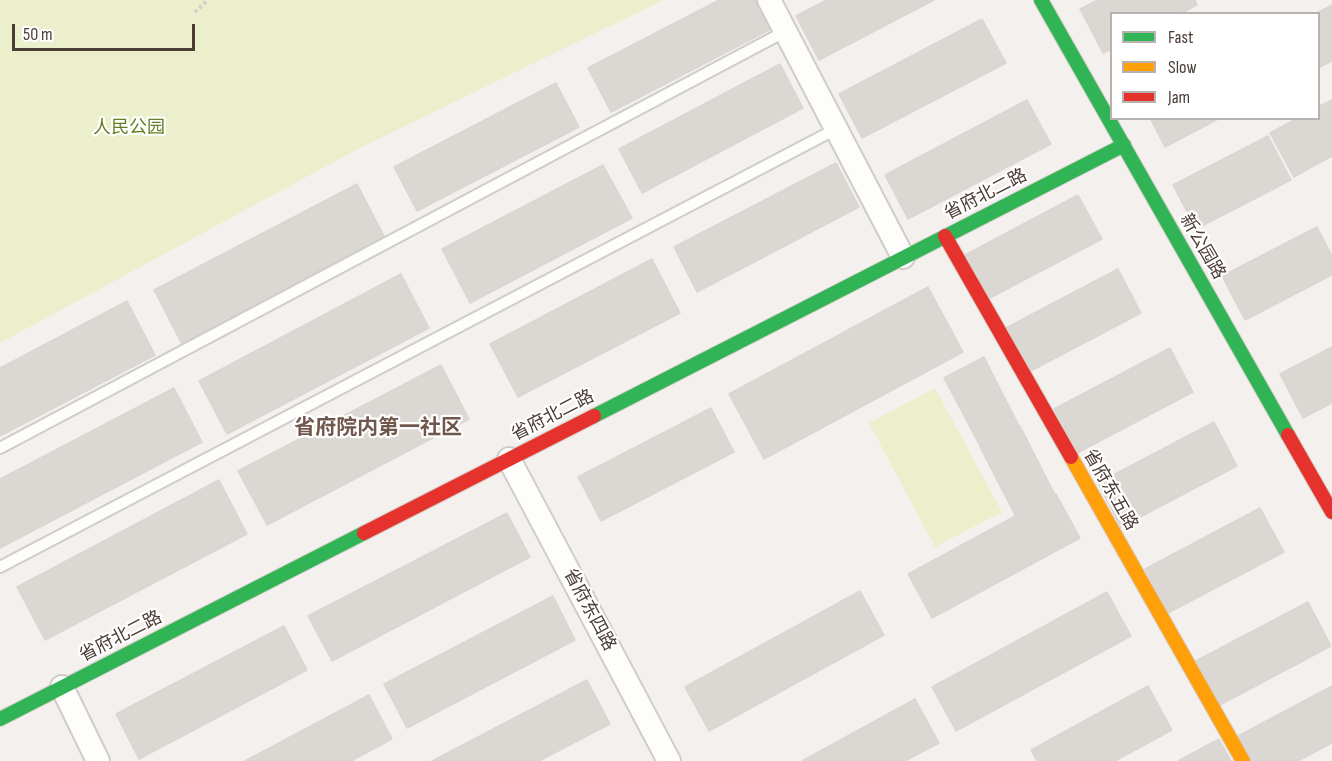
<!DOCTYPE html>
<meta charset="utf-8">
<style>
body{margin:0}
#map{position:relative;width:1332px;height:761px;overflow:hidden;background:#f3f0ed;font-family:"Sofia Sans Condensed",sans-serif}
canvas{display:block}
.legend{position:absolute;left:1110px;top:12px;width:210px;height:108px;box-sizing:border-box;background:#fff;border:2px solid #b7b1af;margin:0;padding:8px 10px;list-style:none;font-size:18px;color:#4c3d37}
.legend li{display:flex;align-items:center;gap:12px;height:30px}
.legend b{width:30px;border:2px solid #b7b1af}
.scale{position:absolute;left:12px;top:24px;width:183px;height:27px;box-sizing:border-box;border:3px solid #4c3d37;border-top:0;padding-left:8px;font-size:18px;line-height:21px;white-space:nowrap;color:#4c3d37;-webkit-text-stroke:4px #fff;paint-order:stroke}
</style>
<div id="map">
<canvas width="1332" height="761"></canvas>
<ul class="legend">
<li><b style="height:8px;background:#30b455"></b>Fast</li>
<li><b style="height:8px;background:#ff9f0a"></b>Slow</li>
<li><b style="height:8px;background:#e5322d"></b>Jam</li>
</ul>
<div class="scale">50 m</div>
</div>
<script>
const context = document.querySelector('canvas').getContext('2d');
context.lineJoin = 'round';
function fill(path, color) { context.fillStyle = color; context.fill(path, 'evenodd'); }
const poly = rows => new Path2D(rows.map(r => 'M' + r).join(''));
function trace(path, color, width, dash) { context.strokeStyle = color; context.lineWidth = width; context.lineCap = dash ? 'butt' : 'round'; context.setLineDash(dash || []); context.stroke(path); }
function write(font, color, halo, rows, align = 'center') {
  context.font = font + ' "Sofia Sans Condensed","Noto Sans SC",sans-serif'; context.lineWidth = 4.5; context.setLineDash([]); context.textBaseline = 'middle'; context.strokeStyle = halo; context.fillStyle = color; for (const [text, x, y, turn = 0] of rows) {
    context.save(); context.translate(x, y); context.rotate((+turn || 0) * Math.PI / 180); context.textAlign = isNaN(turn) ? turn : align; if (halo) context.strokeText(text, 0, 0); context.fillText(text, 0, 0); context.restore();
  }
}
const green = poly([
 [0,0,663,0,356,150,0,343],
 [935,388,1002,512,935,547,869,423]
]);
const building = poly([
 [719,0,759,0,773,28,611,112,588,68,719,0],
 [827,0,934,0,819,60,796,16,827,0],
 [1098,0,1195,0,1197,5,1180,14,1112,14,1112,49,1103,53,1080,9,1098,0],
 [1332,5,1332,61,1318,68,1318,14,1315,14,1332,5],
 [982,19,1006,63,862,138,839,94,982,19],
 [780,64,803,108,642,193,619,149,780,64],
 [556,83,579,127,417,211,394,167,556,83],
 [1027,100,1051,144,908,219,885,175,1027,100],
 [1332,100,1332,156,1294,177,1270,133,1298,118,1318,118,1318,107,1332,100],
 [1150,118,1220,118,1165,147,1150,118],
 [1268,136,1291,180,1196,229,1173,185,1268,136],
 [836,163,859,207,697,292,674,247,836,163],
 [603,165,632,218,470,303,442,249,603,165],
 [357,184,385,238,182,344,154,290,357,184],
 [1078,195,1102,239,986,300,963,256,1078,195],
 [1317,227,1332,256,1332,275,1245,320,1222,276,1317,227],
 [652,259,680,313,518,397,490,344,652,259],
 [1118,269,1141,313,1025,374,1002,330,1118,269],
 [401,274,429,328,227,434,199,381,401,274],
 [928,287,963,352,764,459,729,394,928,287],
 [127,301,155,355,0,436,0,368,127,301],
 [1332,347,1332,403,1303,418,1280,374,1332,347],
 [1170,348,1193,392,1077,453,1054,409,1170,348],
 [984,357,1019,426,980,446,944,378,984,357],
 [441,365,469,419,267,525,238,471,441,365],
 [174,388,202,442,0,548,0,479,174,388],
 [711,408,734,452,601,521,578,477,711,408],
 [1214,422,1237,466,1121,527,1098,483,1214,422],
 [1020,426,1055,495,1015,515,980,447,1020,426],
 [219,480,247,534,45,640,17,587,219,480],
 [1056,494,1080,538,932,618,908,574,1056,494],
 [1260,508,1284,552,1168,613,1145,569,1260,508],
 [507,513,530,557,332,661,308,616,507,513],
 [860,591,884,635,709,731,685,687,860,591],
 [1107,592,1131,636,956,731,932,687,1107,592],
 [553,596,575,640,407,728,384,684,553,596],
 [1308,602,1331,646,1216,707,1192,663,1308,602],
 [284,626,307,670,139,759,116,714,284,626],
 [587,680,610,724,539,761,432,761,587,680],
 [1148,686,1172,730,1115,761,1037,761,1031,750,1148,686],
 [1332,686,1332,743,1298,761,1251,761,1238,736,1332,686],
 [369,695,392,739,351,761,245,761,369,695],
 [915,699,939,743,905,761,802,761,915,699],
 [1219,739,1231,761,1178,761,1219,739]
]);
const path = poly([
 [195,12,208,0]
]);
const lane = poly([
 [0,448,786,31],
 [0,567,836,129]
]);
const street = poly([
 [769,0,903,257],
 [509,459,669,761],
 [62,687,98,761]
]);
const fast = poly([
 [1041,0,1288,435],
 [594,416,1124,145],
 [0,719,364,533]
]);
const slow = poly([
 [1071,457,1243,761]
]);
const jam = poly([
 [945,236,1071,457],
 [1288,435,1332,512],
 [364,533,594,416]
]);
const parkNames = [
 ["人民公园",129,128]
];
const streetNames = [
 ["省府北二路",986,195,-27],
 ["新公园路",1202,247,60],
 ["省府北二路",553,416,-27],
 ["省府东五路",1110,490,60],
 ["省府东四路",589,610,62],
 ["省府北二路",121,637,-27]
];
const quarterNames = [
 ["省府院内第一社区",378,429]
];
fill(green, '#ecefcb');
fill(building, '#dbd7d3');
trace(building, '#dcd6d3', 1.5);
trace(lane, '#d0ccc9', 14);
trace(street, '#d0ccc9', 26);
trace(fast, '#d6cdc6', 16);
trace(slow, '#d6cdc6', 16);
trace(jam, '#d6cdc6', 16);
trace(path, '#d3cecb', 4, [3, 3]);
trace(lane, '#fdfdfc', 10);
trace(street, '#fdfdfc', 22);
trace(fast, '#30b455', 14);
trace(slow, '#ff9f0a', 14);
trace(jam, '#e5322d', 14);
write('18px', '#637f22', '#fff', parkNames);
write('18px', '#4c3d37', '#fff', streetNames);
write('bold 21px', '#70574d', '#fff', quarterNames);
</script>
